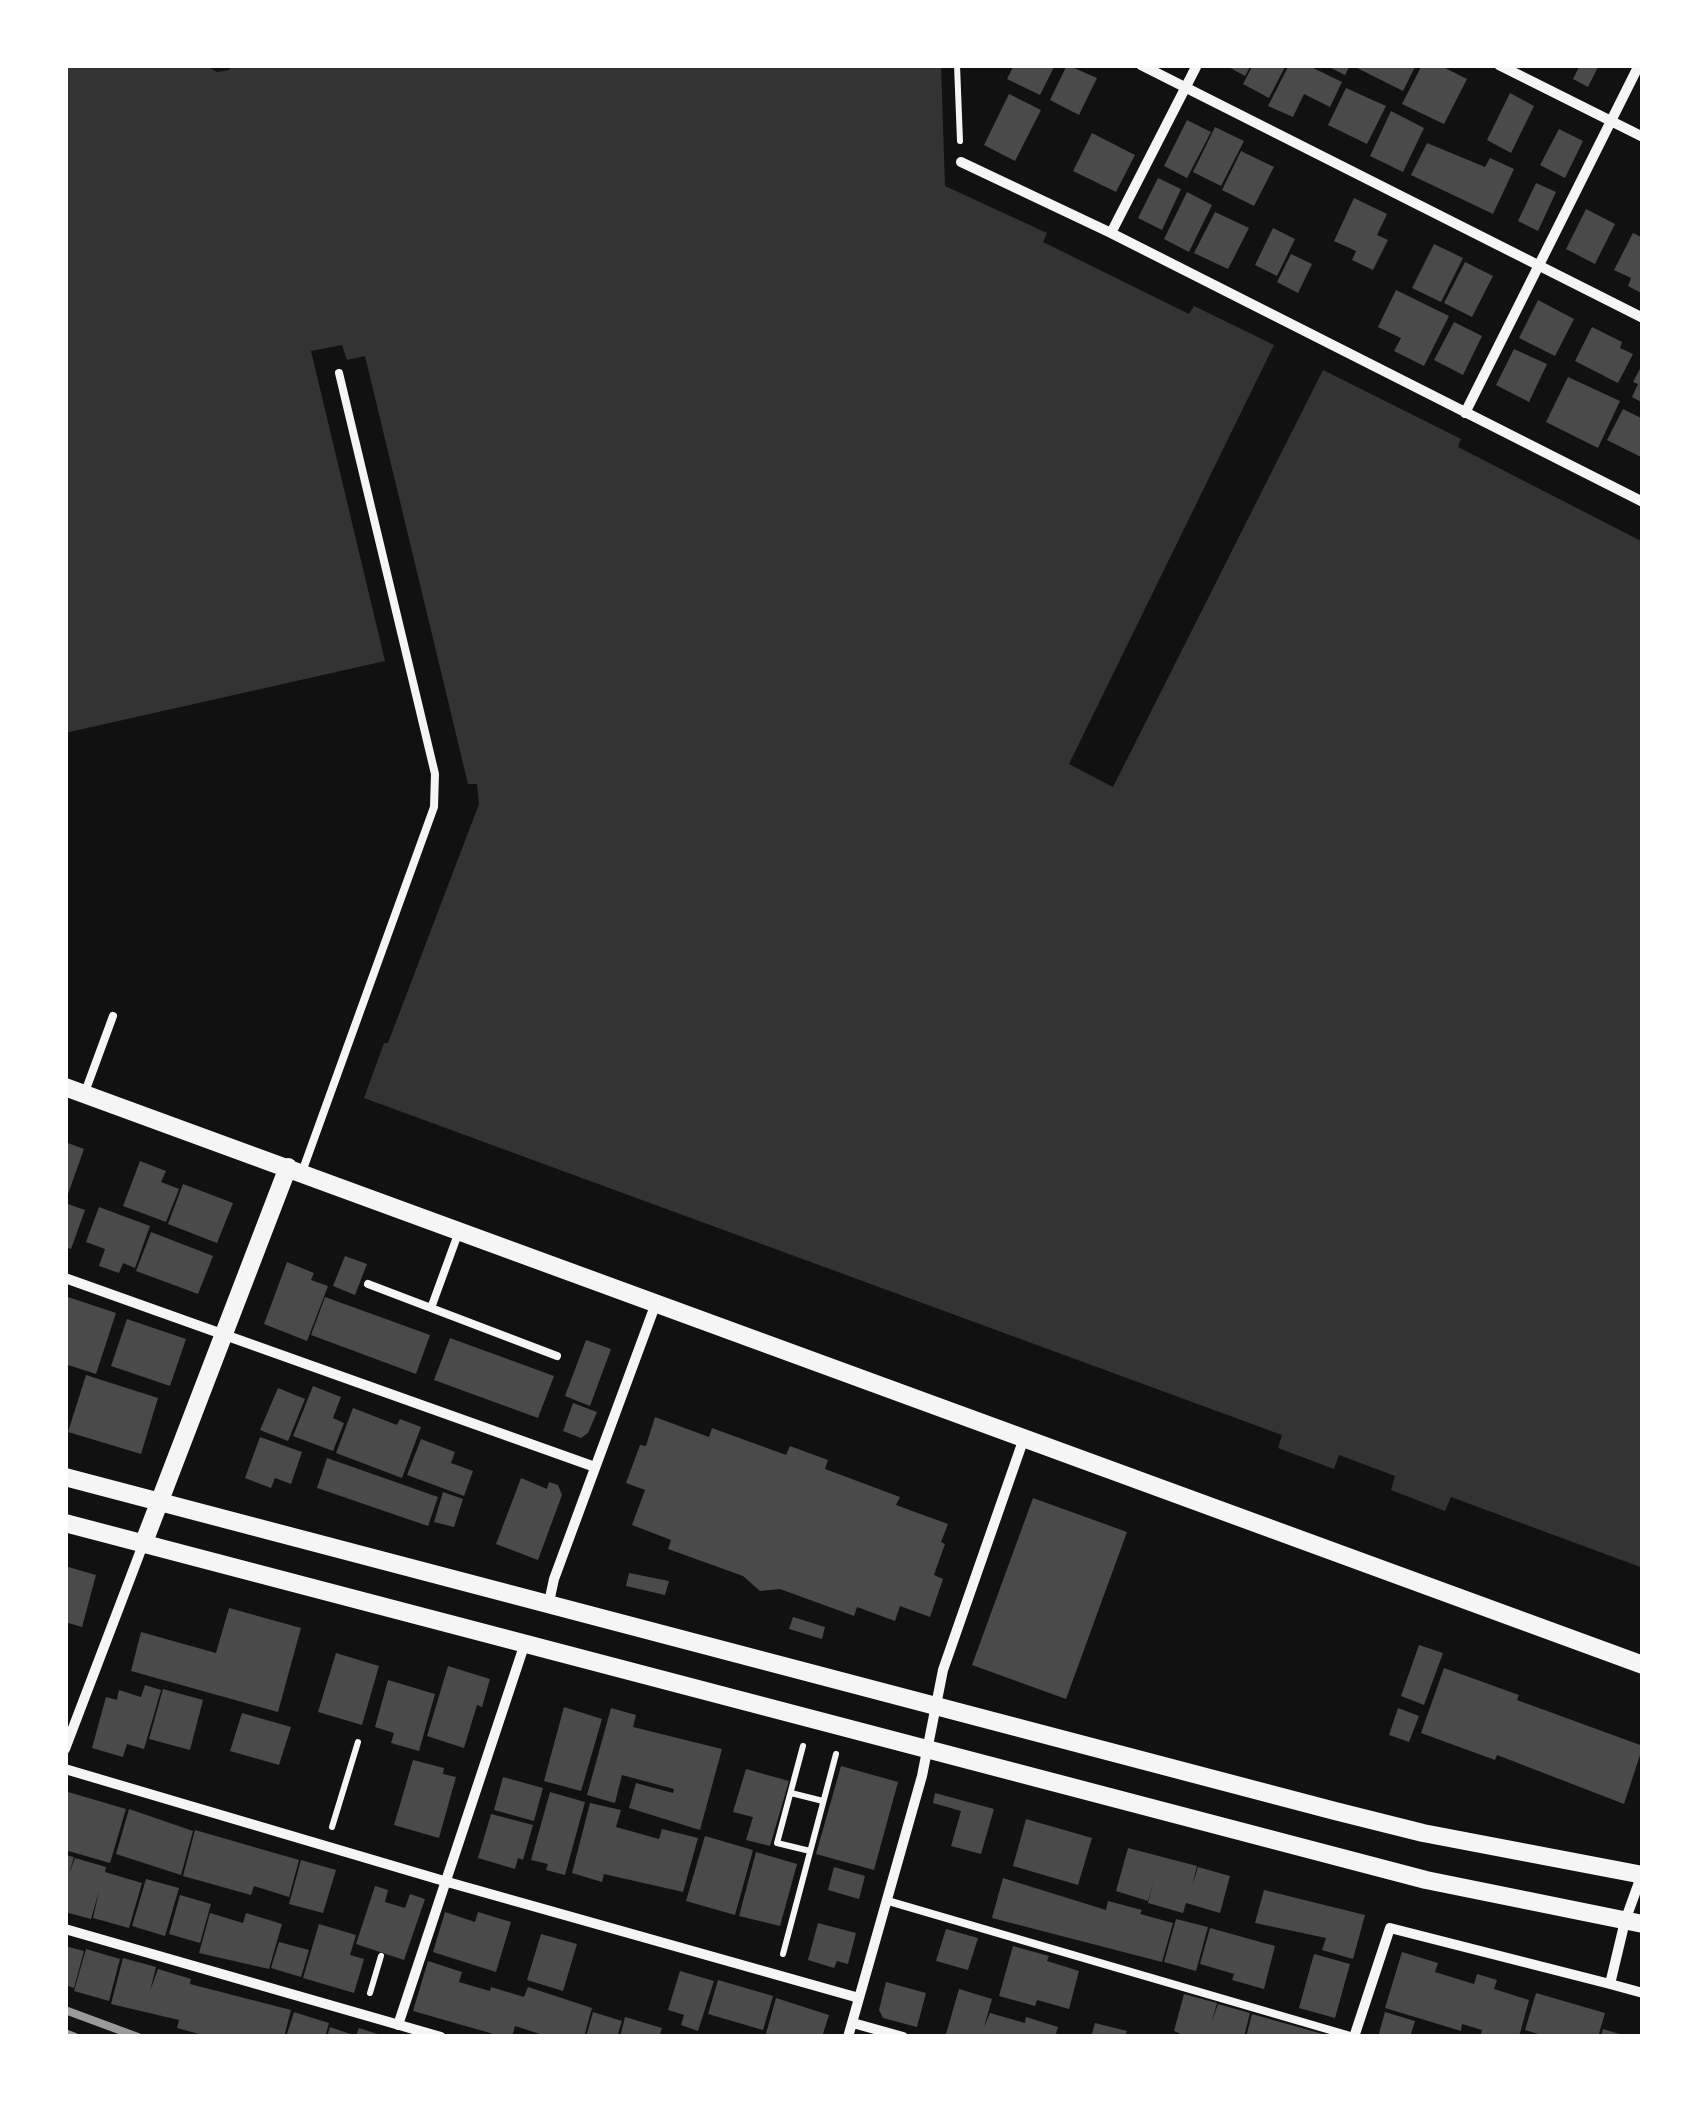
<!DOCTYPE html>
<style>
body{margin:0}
#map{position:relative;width:1708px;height:2102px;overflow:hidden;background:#111;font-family:"Varela Round",sans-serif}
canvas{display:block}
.frame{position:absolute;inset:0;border:68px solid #fff;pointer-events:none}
</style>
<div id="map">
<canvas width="1708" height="2102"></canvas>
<div class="frame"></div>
</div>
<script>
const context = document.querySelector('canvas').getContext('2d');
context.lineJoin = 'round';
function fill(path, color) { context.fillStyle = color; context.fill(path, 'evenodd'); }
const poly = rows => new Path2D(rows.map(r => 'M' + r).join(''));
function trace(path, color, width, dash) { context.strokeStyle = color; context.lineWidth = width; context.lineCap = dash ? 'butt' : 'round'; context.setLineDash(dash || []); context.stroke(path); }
const water = poly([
 [65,65,205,65,217,72,229,70,234,65,941,65,945,186,1047,233,1043,242,1189,314,1194,306,1274,345,1069,764,1113,787,1323,370,1461,439,1458,447,1643,542,1643,1568,1451,1497,1445,1511,1391,1490,1395,1476,1339,1455,1334,1469,1278,1448,1282,1435,364,1098,384,1043,388,1043,479,804,477,784,468,784,365,356,347,360,342,345,311,351,385,661,65,733]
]);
const building = poly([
 [1014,65,1055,65,1040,95,1007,79],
 [1067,65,1097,78,1079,115,1050,100],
 [1225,65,1251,65,1245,76],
 [1253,65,1286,65,1269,98,1243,84],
 [1289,65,1307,65,1342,82,1330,107,1304,94,1293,117,1268,106],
 [1325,65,1350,65,1345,75],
 [1351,65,1416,65,1403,91],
 [1422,65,1439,65,1467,79,1444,124,1402,104],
 [1580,65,1599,65,1588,87,1573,79],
 [1346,88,1386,106,1367,144,1328,125],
 [1510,93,1534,106,1511,153,1487,140],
 [1009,94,1041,110,1015,161,984,145],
 [1391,111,1424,128,1403,172,1370,156],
 [1187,120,1211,132,1187,178,1164,166],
 [1215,127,1244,141,1221,186,1193,172],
 [1559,129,1583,141,1565,178,1540,165],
 [1092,133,1135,155,1116,192,1073,171],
 [1427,143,1485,167,1490,158,1514,169,1493,214,1411,175],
 [1241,151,1274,167,1254,206,1222,190],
 [1158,178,1181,189,1162,230,1138,218],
 [1536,183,1556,192,1538,231,1518,221],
 [1187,192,1212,205,1189,252,1164,239],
 [1354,198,1387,214,1377,235,1388,240,1373,270,1352,260,1356,251,1334,241],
 [1586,209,1615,224,1595,264,1566,249],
 [1215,212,1249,228,1228,269,1194,253],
 [1273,228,1295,239,1277,276,1255,265],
 [1633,233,1643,238,1643,294,1628,286,1631,278,1614,270],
 [1434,244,1463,258,1441,302,1412,288],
 [1291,254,1312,264,1298,293,1277,282],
 [1465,262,1493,276,1472,317,1444,303],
 [1396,290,1449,316,1424,366,1394,351,1401,338,1378,327],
 [1538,300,1574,319,1555,356,1519,338],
 [1454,322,1482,336,1463,375,1434,360],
 [1592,327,1622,342,1620,348,1633,354,1618,383,1575,361],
 [1514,349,1547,364,1529,402,1496,385],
 [1643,363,1643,403,1632,397,1638,384,1633,382],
 [1568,377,1620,401,1598,448,1546,422],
 [1623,409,1643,419,1643,458,1607,440],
 [65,1142,84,1149,68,1194,65,1193],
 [140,1161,166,1171,161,1182,179,1189,166,1222,123,1206],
 [183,1184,233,1203,217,1243,168,1224],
 [65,1203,85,1210,71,1249,65,1247],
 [99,1207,150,1226,135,1268,123,1263,119,1273,99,1266,105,1249,86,1242],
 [151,1232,213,1256,198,1294,136,1271],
 [345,1256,367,1264,355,1295,333,1286],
 [287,1262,314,1273,311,1280,328,1286,307,1341,264,1324],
 [65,1296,116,1313,96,1374,65,1364],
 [325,1297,430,1335,416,1374,311,1335],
 [127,1319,186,1339,170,1386,111,1366],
 [450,1338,554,1376,538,1418,434,1380],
 [586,1340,611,1349,590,1406,565,1396],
 [86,1375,158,1398,141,1454,68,1432],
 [313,1386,341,1397,333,1418,344,1423,333,1451,293,1436],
 [278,1388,305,1399,288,1441,260,1430],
 [573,1403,597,1412,588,1433,581,1438,563,1431],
 [353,1408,397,1425,400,1419,421,1427,402,1478,336,1453],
 [655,1417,709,1437,712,1428,786,1455,790,1446,828,1460,825,1469,900,1497,896,1505,948,1524,941,1542,945,1544,934,1575,943,1579,930,1617,900,1606,895,1621,857,1607,854,1616,780,1589,760,1591,743,1576,668,1549,671,1540,632,1525,645,1490,626,1483,640,1445,646,1446],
 [260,1437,302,1452,291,1484,275,1478,271,1488,245,1478],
 [421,1439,455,1452,451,1463,473,1471,464,1496,407,1475],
 [327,1458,438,1497,428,1526,317,1488],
 [521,1478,547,1489,549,1482,558,1485,562,1495,538,1560,496,1544],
 [443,1492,463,1499,454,1527,434,1522],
 [1033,1498,1127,1532,1066,1699,972,1665],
 [65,1566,96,1575,82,1627,65,1622],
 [629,1573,669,1581,665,1595,626,1586],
 [229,1608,301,1628,278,1712,131,1671,141,1632,216,1653],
 [793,1617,825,1627,822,1639,789,1629],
 [1419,1645,1443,1653,1424,1705,1401,1696],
 [336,1653,379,1666,362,1725,318,1712],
 [448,1666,490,1679,482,1707,477,1705,464,1748,427,1736],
 [1444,1668,1519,1695,1517,1700,1643,1746,1624,1804,1497,1755,1495,1760,1421,1733],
 [388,1680,435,1694,419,1751,391,1743,394,1733,375,1727],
 [145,1685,161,1690,144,1749,127,1744,123,1757,92,1748,106,1697,117,1700,119,1690,141,1697],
 [163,1689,203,1700,190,1750,149,1739],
 [564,1707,602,1719,581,1791,544,1781],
 [611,1708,636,1715,633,1727,722,1749,700,1830,629,1808,636,1783,673,1793,674,1789,622,1775,615,1803,587,1795],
 [1398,1708,1419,1716,1409,1742,1389,1735],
 [242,1713,291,1727,279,1765,230,1751],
 [413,1760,444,1768,443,1774,456,1777,439,1838,394,1825],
 [841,1766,898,1782,874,1870,816,1854],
 [746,1769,789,1781,770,1846,746,1840,753,1817,733,1812],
 [503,1777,543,1788,534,1821,494,1810],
 [68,1792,126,1809,110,1863,65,1850,65,1801],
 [550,1792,585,1802,565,1875,546,1870,548,1864,531,1860],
 [935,1793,994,1809,981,1854,951,1846,961,1811,933,1803],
 [590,1803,621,1810,616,1827,659,1839,662,1829,698,1838,683,1892,604,1874,602,1882,572,1873],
 [129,1809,193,1831,181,1875,116,1854],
 [491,1814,533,1825,523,1860,518,1858,515,1869,478,1858],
 [1026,1819,1092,1838,1078,1885,1013,1866],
 [195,1830,299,1860,289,1897,254,1886,251,1895,183,1876],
 [705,1836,753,1850,735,1915,686,1901],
 [1128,1848,1197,1866,1192,1886,1198,1867,1230,1876,1220,1913,1186,1903,1183,1913,1148,1903,1154,1879,1148,1901,1116,1891],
 [756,1852,797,1864,780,1926,739,1916],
 [65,1855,74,1857,69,1874,75,1858,106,1867,105,1872,142,1883,129,1928,93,1918,99,1891,91,1919,65,1912],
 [301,1860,336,1870,323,1913,289,1904],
 [834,1867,865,1876,859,1899,828,1890],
 [1003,1878,1106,1910,1108,1901,1142,1910,1140,1914,1173,1923,1162,1962,992,1918],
 [146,1879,179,1888,165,1936,132,1926],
 [375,1886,388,1890,385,1902,405,1908,410,1894,425,1899,404,1960,356,1944],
 [1264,1890,1365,1915,1353,1959,1322,1950,1326,1938,1255,1923],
 [180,1895,211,1904,200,1943,169,1934],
 [445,1912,475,1922,478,1912,511,1922,496,1972,433,1952],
 [210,1913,243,1923,246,1913,282,1924,269,1969,199,1953],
 [1176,1919,1208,1927,1196,1971,1164,1962],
 [818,1923,856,1933,848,1964,837,1961,834,1968,808,1960],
 [319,1924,356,1935,350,1955,364,1959,354,1993,303,1978],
 [1210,1928,1275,1946,1264,1989,1232,1980,1234,1974,1200,1964],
 [946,1929,978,1938,968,1970,936,1961],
 [541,1934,577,1944,563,1991,527,1980],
 [279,1942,309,1950,301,1977,271,1968],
 [65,1946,84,1951,74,1988,65,1985],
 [1013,1946,1049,1956,1047,1961,1079,1971,1069,2009,1037,2000,1035,2006,999,1996],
 [86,1949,120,1959,109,2001,74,1991],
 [1402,1952,1438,1963,1435,1972,1474,1984,1477,1974,1497,1980,1494,1989,1529,2000,1519,2037,1480,2037,1482,2030,1462,2024,1461,2031,1385,2008],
 [1314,1954,1350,1964,1335,2018,1299,2008],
 [123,1958,156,1967,150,1991,158,1969,191,1979,190,1984,291,2010,284,2037,210,2037,177,2028,179,2020,111,2004],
 [428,1961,462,1972,459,1982,490,1991,491,1987,524,1997,528,1987,592,2008,584,2037,549,2037,515,2026,512,2037,504,2037,413,2011],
 [680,1971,714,1981,698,2031,681,2025,684,2015,668,2010],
 [718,1980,773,1996,763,2030,708,2014],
 [886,1982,926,1993,917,2027,883,2018,879,2010],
 [959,1989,992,1999,984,2027,990,2013,1025,2023,1026,2017,1058,2027,1055,2037,946,2034],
 [1536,1993,1605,2013,1598,2037,1548,2037,1525,2030],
 [1184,1994,1217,2003,1211,2024,1218,2004,1250,2013,1244,2037,1188,2037,1174,2031],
 [776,1998,829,2015,822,2037,765,2037],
 [294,2012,329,2023,325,2037,286,2037],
 [593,2012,622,2021,617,2037,586,2037],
 [1385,2012,1415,2021,1410,2037,1378,2037],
 [1252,2014,1330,2036,1330,2037,1246,2037],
 [625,2017,662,2028,659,2037,620,2037],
 [1095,2023,1127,2031,1125,2037,1091,2037],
 [330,2027,356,2036,359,2028,387,2037,327,2037],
 [1603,2029,1626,2036,1626,2037,1601,2037]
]);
const path = poly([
 [957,65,960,141],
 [803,1746,777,1843,810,1851],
 [791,1793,823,1801],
 [332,1827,358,1742],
 [783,1954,836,1754],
 [370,1993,381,1956]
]);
const service = poly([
 [85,1092,113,1016],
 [302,1172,434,807,435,774,339,373],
 [368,1284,557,1356],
 [431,1308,458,1234],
 [888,1901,1354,2037]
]);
const minor = poly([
 [1141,65,1643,318],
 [1499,65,1643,137],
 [961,162,1111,233,1643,502],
 [1111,233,1197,65],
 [1465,413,1639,65],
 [65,1278,595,1467],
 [549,1602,554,1579,656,1303],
 [65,1749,144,1542],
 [65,1769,444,1881,859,1998],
 [1642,1874,1625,1921,1610,1984,1643,1993],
 [65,1929,441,2037],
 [853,2023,903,2037],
 [398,2025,524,1646],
 [848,2037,922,1776,943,1670,1024,1438],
 [1354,2037,1390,1928,1610,1984]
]);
const tertiary = poly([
 [65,1087,1643,1665],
 [65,1477,1335,1811,1423,1833,1643,1875],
 [65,1523,1426,1880,1643,1924],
 [144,1542,288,1167]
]);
const rail = poly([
 [65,2010,138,2037],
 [65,2033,75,2037]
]);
fill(water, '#333');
fill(building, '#4a4a4a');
trace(path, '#f5f5f5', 6);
trace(service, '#f5f5f5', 8);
trace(minor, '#f5f5f5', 10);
trace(tertiary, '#f5f5f5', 18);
trace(rail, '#9a9a9a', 8);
</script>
